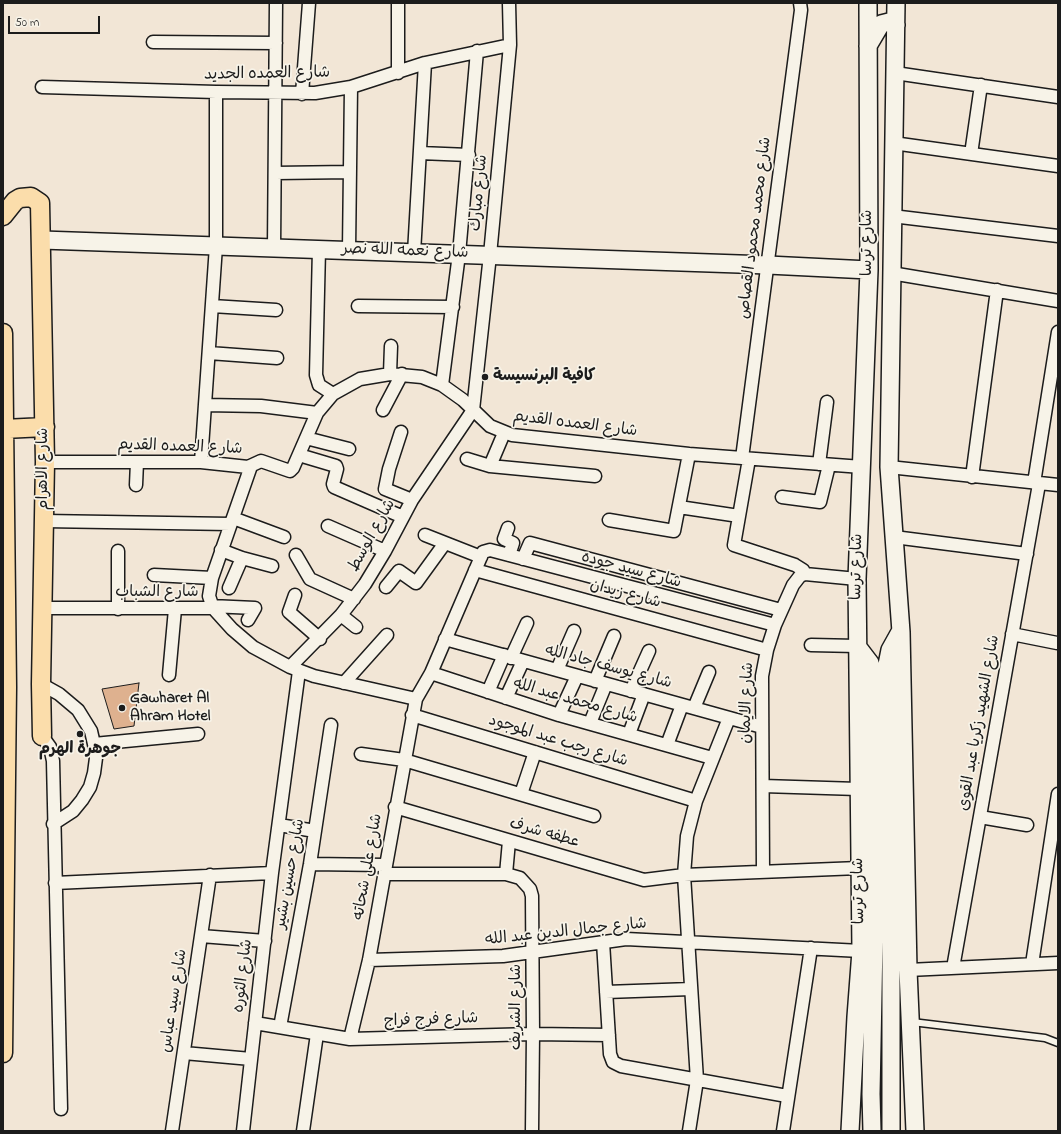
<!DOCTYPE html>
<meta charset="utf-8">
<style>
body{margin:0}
#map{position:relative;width:1061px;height:1134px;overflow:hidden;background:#f2e6d6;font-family:"Indie Flower",sans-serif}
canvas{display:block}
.frame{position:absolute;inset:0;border:4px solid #1c1c1c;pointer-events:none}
.scale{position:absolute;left:8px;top:16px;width:92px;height:18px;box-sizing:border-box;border:2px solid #1c1c1c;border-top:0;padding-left:5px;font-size:12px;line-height:14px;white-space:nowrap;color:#1c1c1c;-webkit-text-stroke:3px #f7f3e8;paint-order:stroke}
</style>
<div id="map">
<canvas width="1061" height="1134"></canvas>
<div class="frame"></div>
<div class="scale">50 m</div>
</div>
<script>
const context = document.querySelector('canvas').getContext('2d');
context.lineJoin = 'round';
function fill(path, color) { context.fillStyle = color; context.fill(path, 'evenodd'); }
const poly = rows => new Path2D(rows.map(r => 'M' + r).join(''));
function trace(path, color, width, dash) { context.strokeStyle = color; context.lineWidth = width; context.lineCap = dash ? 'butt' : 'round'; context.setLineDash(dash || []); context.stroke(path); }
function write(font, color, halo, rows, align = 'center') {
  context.font = font + ' "Indie Flower","Playpen Sans Arabic",sans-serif'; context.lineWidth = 3.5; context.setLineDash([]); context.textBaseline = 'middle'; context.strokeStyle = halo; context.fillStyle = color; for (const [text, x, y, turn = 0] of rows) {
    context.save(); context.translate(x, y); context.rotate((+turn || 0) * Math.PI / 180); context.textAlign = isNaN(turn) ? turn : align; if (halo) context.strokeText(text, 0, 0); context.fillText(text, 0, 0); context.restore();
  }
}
const building = poly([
 [139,683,134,726,114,729,102,689,139,683]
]);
const lane = poly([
 [912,1022,1045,1038,1058,1043]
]);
const street = poly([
 [153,42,276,43],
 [398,73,398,3],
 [895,73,1058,97],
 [42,87,216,92,315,93,351,87,425,63,510,45],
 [302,94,309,3],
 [893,143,1058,166],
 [420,153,469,155],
 [971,154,981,85],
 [275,173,350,172],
 [892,216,1058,236],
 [274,248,276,3],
 [319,249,316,375,319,385,333,394],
 [349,250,351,87],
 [414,253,425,63],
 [891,273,1058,301],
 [212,306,276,310],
 [358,306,453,307],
 [209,353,277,358],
 [390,374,391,346],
 [442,385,459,254,477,51],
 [205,405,261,406,317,413],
 [383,410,402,374],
 [401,432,389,469,385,489,412,500],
 [306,438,349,449],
 [299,455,336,466,337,469,333,484,334,487,403,517],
 [742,458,801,10,800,3],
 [467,459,490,466,595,476],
 [749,459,734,545,795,565,803,570,805,574],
 [45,462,201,462,248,467,261,461,290,471,293,468,317,413,333,394,360,379,390,374,422,377,442,385,463,400,490,426,512,435,689,454,862,467],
 [201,462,216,246,216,92],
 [819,464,827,402],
 [490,466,504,433],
 [889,467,1058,485],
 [972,477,997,290],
 [1034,483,1058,332],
 [136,485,137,462],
 [782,497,820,502,829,465],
 [679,507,739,516],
 [233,518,284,537],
 [609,520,674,531,689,454],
 [44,521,230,524],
 [328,526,385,551],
 [508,528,504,539,513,543,509,555],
 [425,535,481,557],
 [894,537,1027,554],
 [221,550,242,558,272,566],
 [296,555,310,579,354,599],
 [523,559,530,543,781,610],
 [475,570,767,650],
 [154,575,212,578],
 [386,587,399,571,416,583,445,543],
 [229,588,242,558],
 [295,595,289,612,320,639],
 [211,606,255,608,248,620],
 [42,608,213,608,232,629,253,647,290,667,314,676,416,699],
 [213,608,209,596,212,578,251,466],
 [118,609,118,551],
 [341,615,356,627],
 [1012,634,1057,643],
 [445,639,762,727],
 [811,645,857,646],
 [511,658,527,623],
 [290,667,341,615,365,584,385,551,412,500,473,410,490,255,510,45,509,3],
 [557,670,574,631],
 [431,673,559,715,712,758],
 [169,675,175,609],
 [595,681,614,636],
 [344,683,387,635],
 [41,684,59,694,78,710,91,731,94,744,96,758,94,773,90,787,82,800,73,811,53,824],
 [631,691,649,651],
 [488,692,504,655],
 [506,698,523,661],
 [694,708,709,672],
 [412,715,696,801],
 [559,715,577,676],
 [590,723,606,684],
 [629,734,644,694],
 [42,736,50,747,53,761,61,1109],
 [94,744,198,734],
 [667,745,682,705],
 [361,754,404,760,594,816],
 [763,786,858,789],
 [521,794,535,752],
 [395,807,644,880,684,875,859,868],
 [980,817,1027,825],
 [279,825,315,831],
 [310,864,385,865],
 [763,872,762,676,767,650,775,625,793,585,800,576,805,574,857,579],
 [384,874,506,874,520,878,530,889,532,896,533,1034,532,1131],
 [506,874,509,841],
 [55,883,272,873],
 [201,936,265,941],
 [603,942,610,1054,613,1062,621,1066,787,1096],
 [369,960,503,956,626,939,861,951],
 [1032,964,1058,794],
 [953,968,1039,484],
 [908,970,1058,963],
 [606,992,691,989],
 [255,1023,350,1039,533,1034,609,1035],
 [280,1027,310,864,331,725],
 [350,1039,369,960,416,699,431,673,483,552,490,550,775,625],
 [184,1053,251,1059],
 [172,1131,210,875],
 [243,1131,272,873,299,671],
 [303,1131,317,1034],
 [689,1131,697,1080,684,875,687,836,696,801,729,718],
 [783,1131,811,948]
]);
const secondary = poly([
 [896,3,889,467,901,632,908,970,915,1131],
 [868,46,881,24,889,22,896,25],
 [42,240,768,265,869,270],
 [857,646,870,663,875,681,875,891,871,1094,872,1131],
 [850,1131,856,1017,861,951,857,579,869,270,868,3],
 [891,1131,891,887,886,670,890,650,900,632]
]);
const primary = poly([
 [3,216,15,201,20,198,31,197,40,203,45,462,41,684,42,736],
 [3,333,7,687,3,1053],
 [4,429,45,427]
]);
const markers = [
 [485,377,4,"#1c1c1c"],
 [122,708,4,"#1c1c1c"],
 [80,734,4,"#1c1c1c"]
];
const streetNames = [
 ["شارع العمده الجديد",267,75,-1],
 ["شارع مبارك",480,193,-85],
 ["شارع محمد محمود القصاص",756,228,-83],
 ["شارع ترسا",868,243,-90],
 ["شارع نعمه الله نصر",405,252,2],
 ["شارع العمده القديم",575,425,7],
 ["شارع العمده القديم",180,448,2],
 ["شارع الاهرام",44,469,-90],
 ["شارع الوسط",373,536,-61],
 ["شارع ترسا",858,567,-89],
 ["شارع سيد جوده",631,571,15],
 ["شارع الشباب",157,593],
 ["شارع زيدان",625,595,15],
 ["شارع يوسف جاد الله",608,668,15],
 ["شارع محمد عبد الله",575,702,16],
 ["شارع الايمان",748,703,-88],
 ["شارع الشهيد زكريا عبد القوى",980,723,-80],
 ["شارع رجب عبد الموجود",558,742,17],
 ["عطفه شرف",544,834,16],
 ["شارع علي شحاته",369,867,-80],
 ["شارع حسين بشير",291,874,-80],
 ["شارع ترسا",860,891,-91],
 ["شارع جمال الدين عبد الله",566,933,-6],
 ["شارع الثوره",244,976,-83],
 ["شارع سيد عباس",175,1001,-81],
 ["شارع الشريف",517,1007,-90],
 ["شارع فرج فراج",431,1021,-2]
];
const poiNames = [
 ["كافية البرنسيسة",493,377],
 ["Gawharet Al",130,699],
 ["Ahram Hotel",130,717],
 ["جوهرة الهرم",80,750,"center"]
];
fill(building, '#deb18f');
trace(building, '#1c1c1c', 1);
trace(lane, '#1c1c1c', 9);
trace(street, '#1c1c1c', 15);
trace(secondary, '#1c1c1c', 20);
trace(primary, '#1c1c1c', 21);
trace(lane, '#f7f3e8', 6);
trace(street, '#f7f3e8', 12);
trace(secondary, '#f7f3e8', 17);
trace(primary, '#fbddab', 18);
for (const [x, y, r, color] of markers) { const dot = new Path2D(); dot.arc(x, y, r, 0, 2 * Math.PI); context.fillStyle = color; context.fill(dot); trace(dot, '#f7f3e8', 1.5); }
write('16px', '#1c1c1c', '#f7f3e8', streetNames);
write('bold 16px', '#1c1c1c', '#f7f3e8', poiNames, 'left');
</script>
